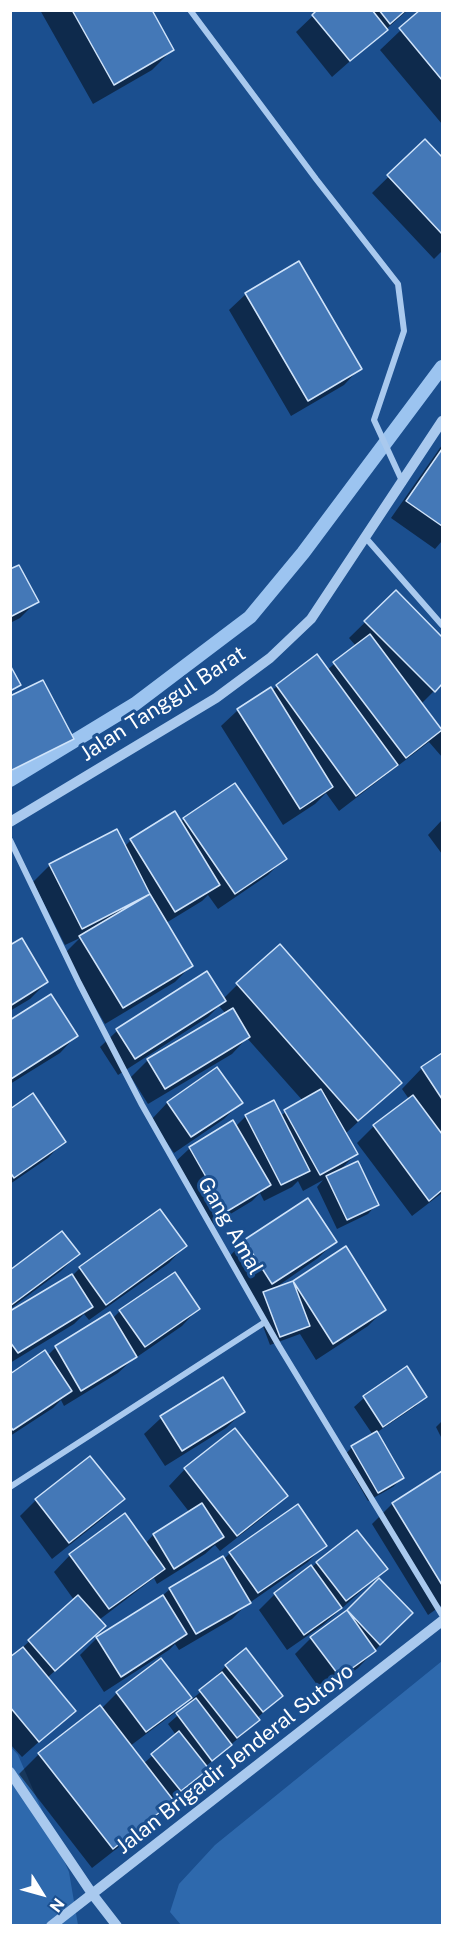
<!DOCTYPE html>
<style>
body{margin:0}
#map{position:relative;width:453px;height:1936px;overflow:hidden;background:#1b4f8f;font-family:"Public Sans",sans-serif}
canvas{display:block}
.frame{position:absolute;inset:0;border:12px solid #fff;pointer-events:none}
.north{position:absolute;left:12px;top:1864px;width:60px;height:60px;-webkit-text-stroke:4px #1b4f8f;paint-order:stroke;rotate:127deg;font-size:16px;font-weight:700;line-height:24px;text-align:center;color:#fff}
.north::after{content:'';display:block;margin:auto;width:21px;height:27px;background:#fff;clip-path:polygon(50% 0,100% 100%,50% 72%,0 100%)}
</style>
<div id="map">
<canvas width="453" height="1936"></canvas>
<div class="frame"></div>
<div class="north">N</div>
</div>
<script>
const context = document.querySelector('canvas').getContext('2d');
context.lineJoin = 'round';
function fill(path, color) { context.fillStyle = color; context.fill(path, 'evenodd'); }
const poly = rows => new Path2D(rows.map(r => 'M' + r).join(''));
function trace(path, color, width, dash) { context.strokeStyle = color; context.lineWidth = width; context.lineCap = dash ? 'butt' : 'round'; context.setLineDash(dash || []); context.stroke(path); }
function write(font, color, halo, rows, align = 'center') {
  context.font = font + ' "Public Sans",sans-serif'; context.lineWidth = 6; context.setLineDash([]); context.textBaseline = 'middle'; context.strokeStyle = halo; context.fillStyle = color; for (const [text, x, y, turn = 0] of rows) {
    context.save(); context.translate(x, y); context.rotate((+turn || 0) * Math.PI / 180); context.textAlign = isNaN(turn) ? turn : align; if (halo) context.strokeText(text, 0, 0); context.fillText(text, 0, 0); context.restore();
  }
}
const green = poly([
 [442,1661,442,1925,181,1925,170,1912,179,1884,215,1845],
 [10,1746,18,1755,69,1872,78,1925,11,1925]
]);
const shadow = poly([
 [40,10,150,10,172,50,152,70,93,104],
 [319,10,408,10,332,77,296,32],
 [422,10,442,10,442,124,380,50],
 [425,141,442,160,442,251,434,259,372,193],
 [246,294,360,368,344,385,291,416,229,310],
 [442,445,442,541,435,549,391,518],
 [10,571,37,601,20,618,10,623],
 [396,592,442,639,442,683,421,704,441,731,442,730,442,757,429,742,339,811,326,793,315,804,283,825,221,726,238,710,271,691,317,656,327,670,356,646,349,638],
 [10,698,72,738,55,755,10,778],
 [184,819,285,858,268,875,218,909,208,895,202,901,166,923,192,965,175,982,105,1024,64,954,80,938,65,945,33,882,50,865,124,847,131,840,180,823],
 [442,820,442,854,428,835],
 [10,947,47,982,30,999,10,1011],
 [206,973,223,999,238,984,400,1083,345,1134,356,1154,339,1171,377,1204,368,1214,337,1229,317,1187,323,1180,303,1191,298,1181,292,1187,264,1201,260,1193,252,1201,209,1227,173,1164,190,1148,235,1127,246,1116,280,1116,303,1101,247,1038,232,1054,148,1104,131,1077,148,1060,226,1014,219,1006,208,1017,118,1075,100,1047,117,1031],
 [10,1022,76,1036,60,1053,10,1084],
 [442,1055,442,1193,412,1216,357,1143,374,1126,409,1099,402,1089,422,1068],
 [217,1069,241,1102,224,1119,174,1153,151,1120,167,1103],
 [10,1110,64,1141,48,1158,10,1184],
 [308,1200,335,1242,318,1258,272,1290,294,1282,346,1248,384,1310,368,1326,316,1360,300,1334,270,1345,254,1302,228,1258,244,1241],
 [185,1246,169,1263,89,1320,84,1314,74,1324,10,1363,10,1313,73,1275,80,1268],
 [78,1254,61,1271,10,1309,10,1272],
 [198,1309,182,1326,131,1361,118,1373,64,1406,61,1400,53,1408,10,1436,10,1375,47,1356,56,1347,109,1314,112,1319,120,1311],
 [407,1368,425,1396,416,1406,376,1433,402,1478,393,1487,368,1501,343,1457,352,1447,373,1435,354,1407,364,1398],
 [223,1379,243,1412,226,1428,165,1466,144,1434,161,1418],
 [442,1421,442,1439,436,1427],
 [185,1469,286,1496,270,1512,220,1551,215,1545,205,1554,157,1584,154,1578,99,1620,87,1642,47,1678,74,1710,22,1757,10,1744,10,1659,74,1600,54,1572,70,1555,145,1544,153,1535,190,1513,169,1486],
 [442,1473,442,1605,428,1615,372,1524,392,1504],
 [123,1499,106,1516,52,1559,20,1516,36,1500],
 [325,1545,308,1562,245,1606,232,1619,179,1650,175,1644,169,1650,104,1692,80,1655,97,1638,161,1597,170,1589,224,1559,230,1553],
 [317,1563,386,1569,323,1625,287,1650,259,1610,275,1594],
 [379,1581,411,1613,358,1668,323,1693,295,1654,311,1638,348,1611],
 [226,1666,272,1705,257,1718,258,1720,249,1729,205,1767,207,1769,198,1779,171,1800,172,1801,152,1821,92,1868,19,1774,39,1754,101,1709,117,1693,190,1697,173,1714,130,1746,143,1764,176,1735,168,1724,192,1703,190,1701,218,1677,217,1675]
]);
const stream = poly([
 [10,780,135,704,250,617,303,553,442,367]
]);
const building = poly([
 [72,10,152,10,174,50,114,85,72,10],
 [317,10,372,10,388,30,350,61,312,15,317,10],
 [379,10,406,10,390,24,379,10],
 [420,10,442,10,442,80,399,28,420,10],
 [425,139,442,157,442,234,387,175,425,139],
 [299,261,362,369,308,401,245,293,299,261],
 [442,449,442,526,406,501,442,449],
 [19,565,39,602,10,617,10,569,19,565],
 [396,590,442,637,442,684,435,692,364,621,396,590],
 [370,634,442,730,406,758,333,662,370,634],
 [317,654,398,765,356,796,276,685,317,654],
 [10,665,21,685,10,691,10,665],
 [43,680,74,739,10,771,10,696,43,680],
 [271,687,333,787,300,809,237,709,271,687],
 [235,783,287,859,235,894,183,818,235,783],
 [175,811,220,885,175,912,130,839,175,811],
 [117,829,150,894,82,929,49,864,117,829],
 [150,894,193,966,123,1008,79,936,150,894],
 [22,938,48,982,10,1006,10,945,22,938],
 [280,944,402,1083,358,1121,236,983,280,944],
 [207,971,226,1001,135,1059,116,1029,207,971],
 [51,994,78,1036,11,1079,10,1020,51,994],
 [233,1008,250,1037,165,1089,147,1059,233,1008],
 [442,1053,442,1099,421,1067,442,1053],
 [217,1067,243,1103,191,1137,167,1102,217,1067],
 [321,1089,358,1154,320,1175,284,1110,321,1089],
 [33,1093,66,1142,14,1178,10,1172,10,1109,33,1093],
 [413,1095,442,1134,442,1190,429,1201,373,1125,413,1095],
 [274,1100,310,1171,281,1185,245,1115,274,1100],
 [233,1120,271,1185,226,1212,189,1147,233,1120],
 [358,1161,379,1205,347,1220,326,1176,358,1161],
 [308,1198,337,1242,272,1284,244,1240,308,1198],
 [160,1209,187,1246,106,1305,79,1267,160,1209],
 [62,1231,80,1254,10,1306,10,1270,62,1231],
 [346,1246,386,1310,333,1344,293,1281,346,1246],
 [175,1272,200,1309,145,1347,119,1310,175,1272],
 [72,1274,93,1307,18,1353,10,1342,10,1311,72,1274],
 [293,1281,310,1326,280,1337,263,1292,293,1281],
 [110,1312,137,1357,81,1391,55,1346,110,1312],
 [45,1350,72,1391,13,1430,10,1426,10,1374,45,1350],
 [407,1366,427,1397,383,1427,363,1396,407,1366],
 [223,1377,245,1412,182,1451,160,1416,223,1377],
 [235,1428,288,1496,237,1536,184,1468,235,1428],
 [377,1431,404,1478,378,1493,351,1446,377,1431],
 [90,1456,125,1499,69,1543,35,1499,90,1456],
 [442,1471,442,1585,392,1503,442,1471],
 [202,1503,224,1537,174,1569,153,1534,202,1503],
 [298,1504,327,1546,258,1593,229,1552,298,1504],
 [125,1513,165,1569,109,1609,69,1554,125,1513],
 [357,1530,388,1569,346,1601,316,1562,357,1530],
 [223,1556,251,1603,196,1634,169,1588,223,1556],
 [311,1565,342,1608,304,1635,274,1593,311,1565],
 [379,1578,413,1613,380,1645,347,1610,379,1578],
 [78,1595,106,1626,55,1671,28,1640,78,1595],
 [163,1595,187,1634,121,1677,96,1637,163,1595],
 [347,1610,376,1651,340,1677,310,1637,347,1610],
 [23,1647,76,1711,39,1742,10,1707,10,1657,23,1647],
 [246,1648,283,1696,263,1712,225,1665,246,1648],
 [161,1658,192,1698,146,1732,116,1692,161,1658],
 [222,1672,260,1720,237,1738,199,1690,222,1672],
 [196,1698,232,1745,212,1761,176,1713,196,1698],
 [100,1705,174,1801,113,1849,38,1753,100,1705],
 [179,1731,209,1769,181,1791,151,1754,179,1731]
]);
const minor = poly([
 [190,10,316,179,398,284,404,331,374,420,403,483],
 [365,537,442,625],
 [10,840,79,983,142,1105,279,1346,442,1615],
 [10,1487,265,1322]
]);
const tertiary = poly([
 [10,822,216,698,270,658,311,619,442,421],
 [10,1772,93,1895,117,1926],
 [51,1926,442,1621]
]);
const streetNames = [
 ["Jalan Tanggul Barat",163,704,-33],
 ["Gang Amal",230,1226,60],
 ["Jalan Brigadir Jenderal Sutoyo",235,1759,-38]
];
fill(green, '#2e69ad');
fill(shadow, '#0007');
trace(stream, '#9cc4f0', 14);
fill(building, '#4478b7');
trace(building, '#cfe3fa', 1.5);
trace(minor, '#a9c9ee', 6);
trace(tertiary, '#a9c9ee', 10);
write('21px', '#fff', '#1b4f8f', streetNames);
</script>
